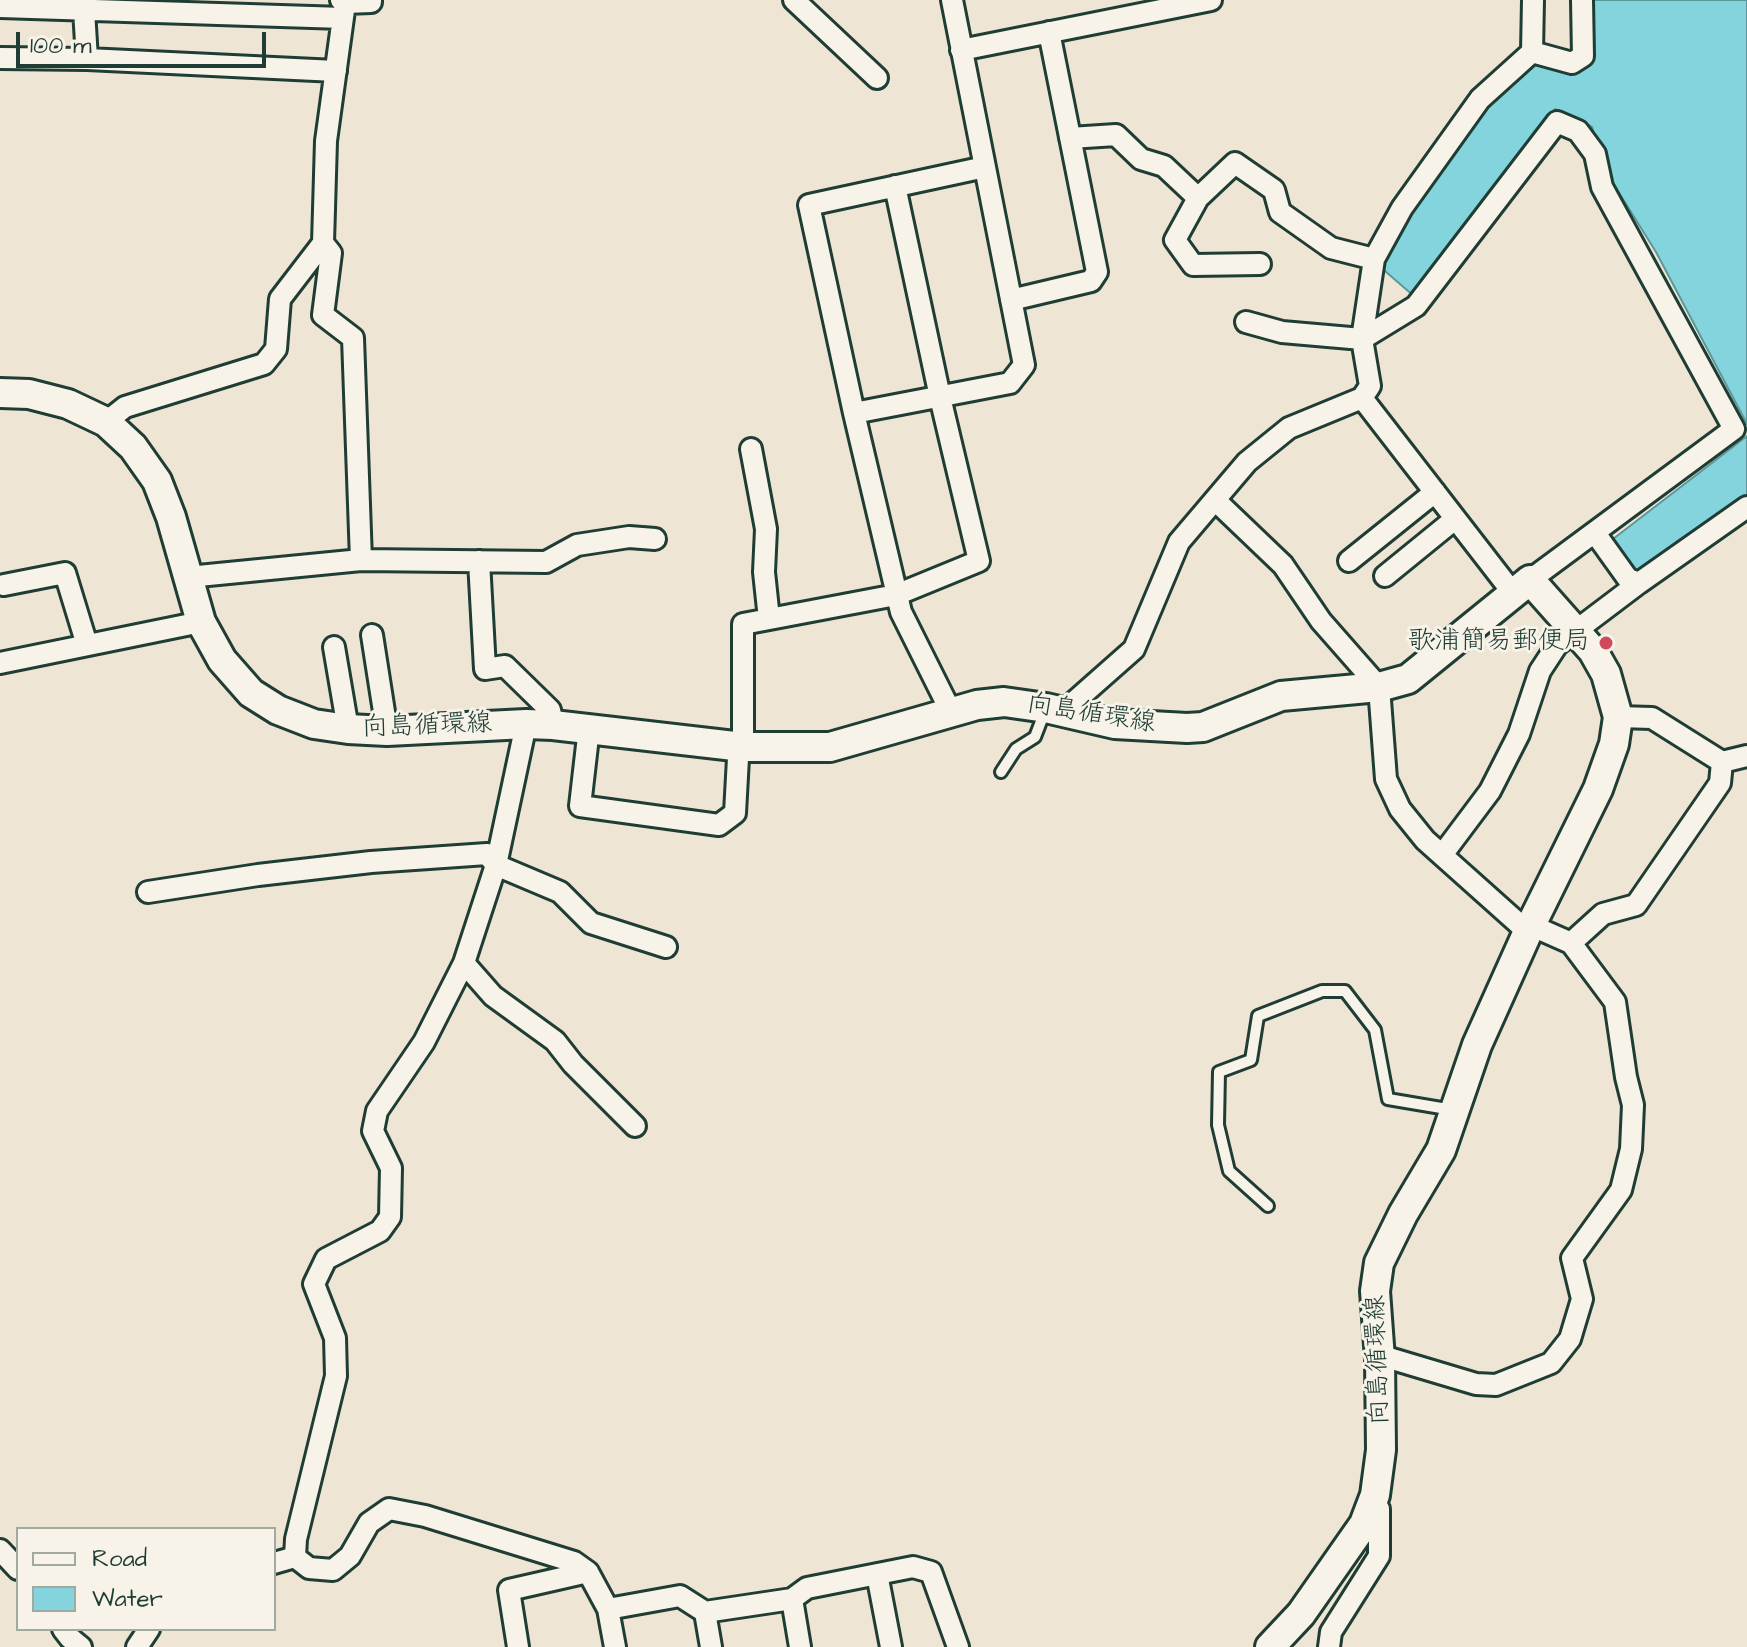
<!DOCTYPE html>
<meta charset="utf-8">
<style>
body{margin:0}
#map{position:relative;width:1747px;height:1647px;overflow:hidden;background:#efe5d4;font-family:"Architects Daughter",sans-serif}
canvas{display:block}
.legend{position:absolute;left:16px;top:1527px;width:260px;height:104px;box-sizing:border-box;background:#f7f3e8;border:2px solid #a1aaa0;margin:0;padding:10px 14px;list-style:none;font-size:24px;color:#1f3d34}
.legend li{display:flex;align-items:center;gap:16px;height:40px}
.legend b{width:40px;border:2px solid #a1aaa0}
.scale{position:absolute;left:16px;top:32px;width:250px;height:36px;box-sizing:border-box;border:4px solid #1f3d34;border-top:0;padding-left:10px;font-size:24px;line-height:28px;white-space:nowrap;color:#1f3d34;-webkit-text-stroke:6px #f7f3e8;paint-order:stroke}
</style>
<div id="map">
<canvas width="1747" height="1647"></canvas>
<ul class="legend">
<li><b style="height:10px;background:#f7f3e8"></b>Road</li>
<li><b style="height:22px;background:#84d4de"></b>Water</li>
</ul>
<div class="scale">100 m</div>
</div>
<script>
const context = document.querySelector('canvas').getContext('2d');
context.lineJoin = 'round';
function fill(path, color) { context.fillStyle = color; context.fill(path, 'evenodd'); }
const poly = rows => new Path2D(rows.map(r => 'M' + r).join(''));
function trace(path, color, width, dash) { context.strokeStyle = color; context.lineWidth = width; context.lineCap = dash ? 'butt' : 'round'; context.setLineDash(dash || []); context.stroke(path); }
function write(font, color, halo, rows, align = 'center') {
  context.font = font + ' "Architects Daughter","Klee One",sans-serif'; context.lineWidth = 6; context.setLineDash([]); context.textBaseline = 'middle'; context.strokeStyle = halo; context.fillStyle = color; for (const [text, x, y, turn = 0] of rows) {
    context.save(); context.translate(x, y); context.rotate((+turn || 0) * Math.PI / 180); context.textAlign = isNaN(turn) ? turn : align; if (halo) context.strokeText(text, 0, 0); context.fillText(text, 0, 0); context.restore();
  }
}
const water = poly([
 [1594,0,1747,0,1747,424,1656,252,1606,172,1592,127,1555,109,1415,297,1378,265,1408,209,1487,103,1536,59,1576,72,1593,57,1594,0],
 [1747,436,1747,500,1639,576,1613,539,1747,436]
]);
const service = poly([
 [1001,772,1016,749,1035,737,1045,711],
 [1268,1206,1229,1171,1218,1125,1219,1072,1251,1060,1258,1016,1322,991,1345,991,1375,1030,1388,1099,1453,1110]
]);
const minor = poly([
 [794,0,877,78],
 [345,3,371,2,371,0],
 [0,7,343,18],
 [84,10,87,59],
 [961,50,1211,0],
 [1532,52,1533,0],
 [0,58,87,59,336,71],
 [1070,138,1116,135,1141,159,1164,166,1198,198],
 [323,243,331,253,323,315,353,338,361,560],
 [1260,264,1193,265,1175,240,1198,198,1235,163,1274,190,1280,212,1331,248,1374,259],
 [1011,300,1091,281,1097,272,1049,32],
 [1246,322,1282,332,1362,339,1416,306,1557,122,1578,131,1595,154,1602,187,1734,429,1530,580],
 [1362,398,1513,593],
 [854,413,1010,383,1024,365,952,0],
 [106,422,125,407,264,364,276,349,280,299,323,243,326,141,345,3,341,0],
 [751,449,766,529,764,572,769,619],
 [1215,500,1283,565,1321,621,1379,687,1386,779,1400,809,1425,840,1519,924,1537,928,1571,943,1615,1002,1626,1077,1633,1105,1631,1149,1621,1190,1572,1258,1582,1299,1570,1339,1551,1363,1496,1385,1476,1384,1389,1358,1380,1359],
 [1595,533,1628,579,1639,583,1747,507],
 [479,561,485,669,505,666,550,710,553,725],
 [1349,561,1435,492],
 [1385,576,1455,519],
 [188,577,361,560,546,562,577,545,629,537,655,539],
 [4,585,65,573,87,645],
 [372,635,387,731],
 [334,647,348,729],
 [0,663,201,622],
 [951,712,901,612,854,413,809,205,985,167],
 [1068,714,1074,702,1134,649,1179,542,1247,462,1289,428,1362,398,1370,386,1362,339,1374,259,1402,208,1480,99,1532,52,1572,63,1583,56,1582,0],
 [1618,717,1652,718,1722,762,1747,756],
 [526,724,496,865,464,963,424,1042,377,1111,373,1131,391,1168,390,1217,380,1231,326,1259,314,1284,335,1338,336,1376,296,1539,295,1557,309,1568,333,1570,350,1556,369,1523,389,1509,425,1516,574,1562,588,1572],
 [589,728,580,806,719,825,735,813,738,758,743,747,743,624,896,595,979,561,940,397,895,186],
 [1442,855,1490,791,1519,734,1540,671,1557,645,1639,583],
 [148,892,258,875,371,862,487,854,496,865,560,892,591,923,666,947],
 [1571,943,1603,914,1636,905,1720,783,1722,762],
 [464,963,493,996,555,1041,573,1064,635,1126],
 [0,1550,18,1569],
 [274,1563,295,1557],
 [877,1574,891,1647],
 [608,1609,680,1596,705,1612,711,1647],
 [705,1612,792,1599],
 [63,1629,70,1638,81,1647],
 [137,1647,149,1629],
 [518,1647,509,1590,588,1572,608,1609,615,1647],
 [800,1647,792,1599,807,1588,913,1567,931,1572,958,1647],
 [1329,1647,1331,1632,1379,1556,1379,1509,1371,1506]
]);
const secondary = poly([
 [0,393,29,394,68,404,106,422,133,447,157,481,171,517,201,622,222,660,251,693,278,710,314,724,348,729,387,731,526,724,553,725,743,747,830,747,977,705,1004,702,1046,708,1115,724,1187,728,1203,727,1281,696,1379,687,1408,679,1530,580,1593,651,1606,674,1618,717,1614,744,1598,789,1530,927,1477,1045,1441,1150,1403,1214,1379,1263,1375,1291,1380,1359,1381,1450,1375,1495,1364,1524,1301,1614,1270,1647]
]);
const markers = [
 [1606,643,8,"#d1495b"]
];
const poiNames = [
 ["歌浦簡易郵便局",1590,643]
];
const streetNames = [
 ["向島循環線",1091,715,9],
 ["向島循環線",427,727,-2],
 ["向島循環線",1379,1360,-92]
];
fill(water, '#84d4de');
trace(water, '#5c989a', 2);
trace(service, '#1f3d34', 16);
trace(minor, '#1f3d34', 26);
trace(secondary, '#1f3d34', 34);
trace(service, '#f7f3e8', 10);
trace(minor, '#f7f3e8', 20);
trace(secondary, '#f7f3e8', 28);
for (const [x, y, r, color] of markers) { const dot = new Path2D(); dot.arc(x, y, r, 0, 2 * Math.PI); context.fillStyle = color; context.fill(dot); trace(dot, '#f7f3e8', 3); }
write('26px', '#1f3d34', '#f7f3e8', poiNames, 'right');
write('26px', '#1f3d34', '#f7f3e8', streetNames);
</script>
